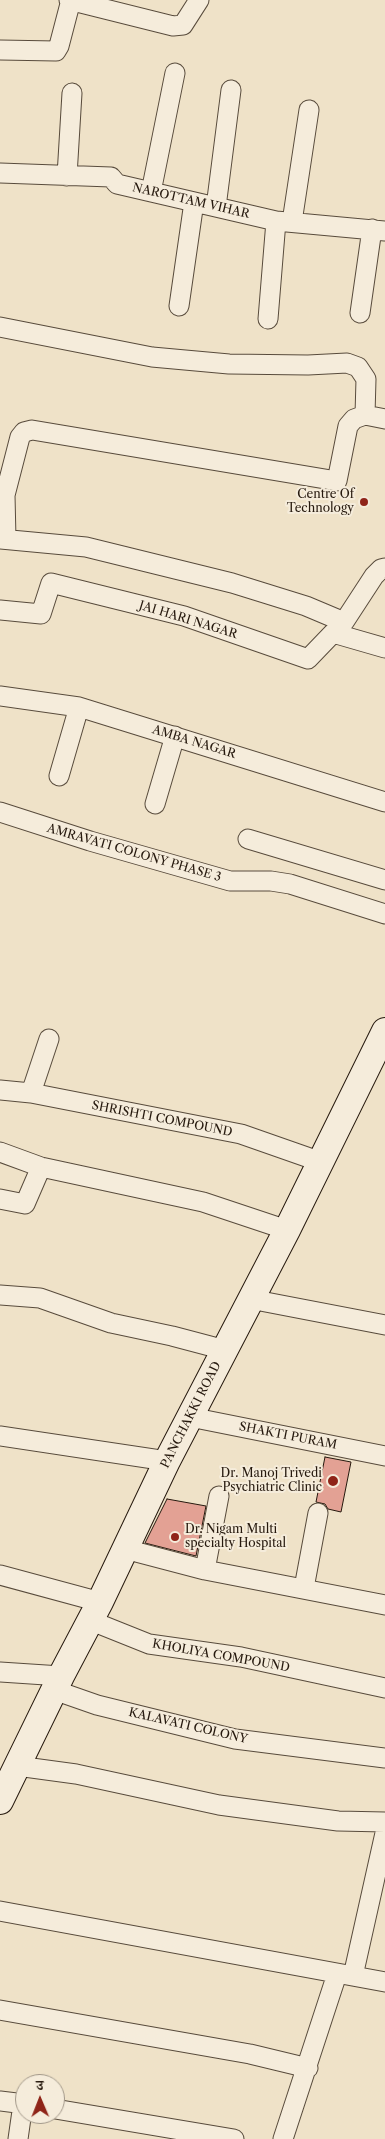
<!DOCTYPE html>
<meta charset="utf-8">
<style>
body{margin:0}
#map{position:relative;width:385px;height:2139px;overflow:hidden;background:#efe2c8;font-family:"Libre Caslon Text","Noto Serif Devanagari",serif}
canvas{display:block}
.north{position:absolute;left:15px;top:2074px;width:50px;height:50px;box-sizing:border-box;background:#f5ecdb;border:1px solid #a29889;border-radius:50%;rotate:359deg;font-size:14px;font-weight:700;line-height:20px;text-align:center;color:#26190e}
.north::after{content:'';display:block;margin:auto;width:18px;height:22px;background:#8f2418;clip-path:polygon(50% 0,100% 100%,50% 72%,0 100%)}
</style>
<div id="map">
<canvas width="385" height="2139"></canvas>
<div class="north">उ</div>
</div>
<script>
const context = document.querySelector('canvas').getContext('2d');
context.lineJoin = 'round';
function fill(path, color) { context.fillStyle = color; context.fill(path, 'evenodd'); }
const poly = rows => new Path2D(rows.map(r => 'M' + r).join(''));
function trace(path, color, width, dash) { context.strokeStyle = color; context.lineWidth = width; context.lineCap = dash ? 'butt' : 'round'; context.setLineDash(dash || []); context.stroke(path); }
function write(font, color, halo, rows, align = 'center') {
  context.font = font + ' "Libre Caslon Text",serif'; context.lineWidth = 4; context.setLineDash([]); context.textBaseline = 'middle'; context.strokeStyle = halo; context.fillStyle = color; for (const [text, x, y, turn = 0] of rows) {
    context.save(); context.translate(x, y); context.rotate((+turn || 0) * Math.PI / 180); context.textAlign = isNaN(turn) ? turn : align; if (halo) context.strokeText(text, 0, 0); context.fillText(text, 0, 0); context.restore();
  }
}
const building = poly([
 [325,1457,351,1462,341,1512,328,1509,325,1504,316,1502,325,1457],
 [167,1499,206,1506,196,1556,145,1543,167,1499]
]);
const minor = poly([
 [69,0,173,26,183,25,199,0],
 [0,50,56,51,59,46,71,0],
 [0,173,111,177,117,184,276,221,385,231],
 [67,176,72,93],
 [151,192,175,73],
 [216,207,231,90],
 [292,222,309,110],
 [179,306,194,202],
 [360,313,372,229],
 [268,319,276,221],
 [0,327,152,357,229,364,308,365,347,363,358,367,366,379,365,415],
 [0,539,86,547,232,583,306,606,344,622,374,576,381,569,385,568],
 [6,539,5,495,20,437,24,432,32,430,337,481,348,426,354,419,365,415,385,419],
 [0,610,41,614,51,583,184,616,308,659,333,633,385,648],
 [0,696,79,707,385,802],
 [59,776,79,707],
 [155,804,175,736],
 [0,812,90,841,230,881,271,881,290,884,385,914],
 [248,839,385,880],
 [0,1090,31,1093,241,1134,321,1162],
 [31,1093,49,1039],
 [0,1152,41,1167,203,1202,287,1230],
 [0,1199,25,1204,41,1167],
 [0,1295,40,1298,111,1323,172,1336,225,1350],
 [250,1299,385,1325],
 [190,1417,385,1456],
 [0,1436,167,1461],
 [125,1549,205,1570,385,1605],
 [205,1570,219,1496],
 [0,1575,100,1602],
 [304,1588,318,1513],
 [89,1620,149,1644,241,1657,385,1688],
 [0,1672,61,1676],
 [54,1690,97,1705,235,1739,385,1758],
 [17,1766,76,1774,219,1805,338,1821,385,1822],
 [0,1911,385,1982],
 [353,1976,385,1833],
 [0,2010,250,2054,308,2068],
 [0,2101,25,2104],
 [55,2109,234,2139],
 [18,2139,23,2104],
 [283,2139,337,1974]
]);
const secondary = poly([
 [0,1801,61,1676,100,1602,167,1461,287,1230,385,1031]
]);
const markers = [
 [364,502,5,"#8f2418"],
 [333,1481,6,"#8f2418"],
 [175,1537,5,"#8f2418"]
];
const streetNames = [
 ["NAROTTAM VIHAR",191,201,13],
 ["JAI HARI NAGAR",188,620,17],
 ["AMBA NAGAR",194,742,17],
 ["AMRAVATI COLONY PHASE 3",134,853,16],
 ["SHRISHTI COMPOUND",162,1119,11],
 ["PANCHAKKI ROAD",191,1415,-63],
 ["SHAKTI PURAM",288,1436,11],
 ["KHOLIYA COMPOUND",221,1656,10],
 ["KALAVATI COLONY",188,1726,13]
];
const poiNames = [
 ["Centre Of",354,495],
 ["Technology",354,509],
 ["Dr. Manoj Trivedi",322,1474],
 ["Psychiatric Clinic",322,1488],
 ["Dr. Nigam Multi",185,1530,"left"],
 ["specialty Hospital",185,1544,"left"]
];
fill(building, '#e3a194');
trace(building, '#26190e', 1);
trace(minor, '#584b3c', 21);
trace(secondary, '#26190e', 28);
trace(minor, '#f5ecdb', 19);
trace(secondary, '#f5ecdb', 26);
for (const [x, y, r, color] of markers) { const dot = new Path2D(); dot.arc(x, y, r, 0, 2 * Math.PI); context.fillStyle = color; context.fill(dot); trace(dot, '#f5ecdb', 2); }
write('12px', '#26190e', '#f5ecdb', streetNames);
write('12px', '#26190e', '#f5ecdb', poiNames, 'right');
</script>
